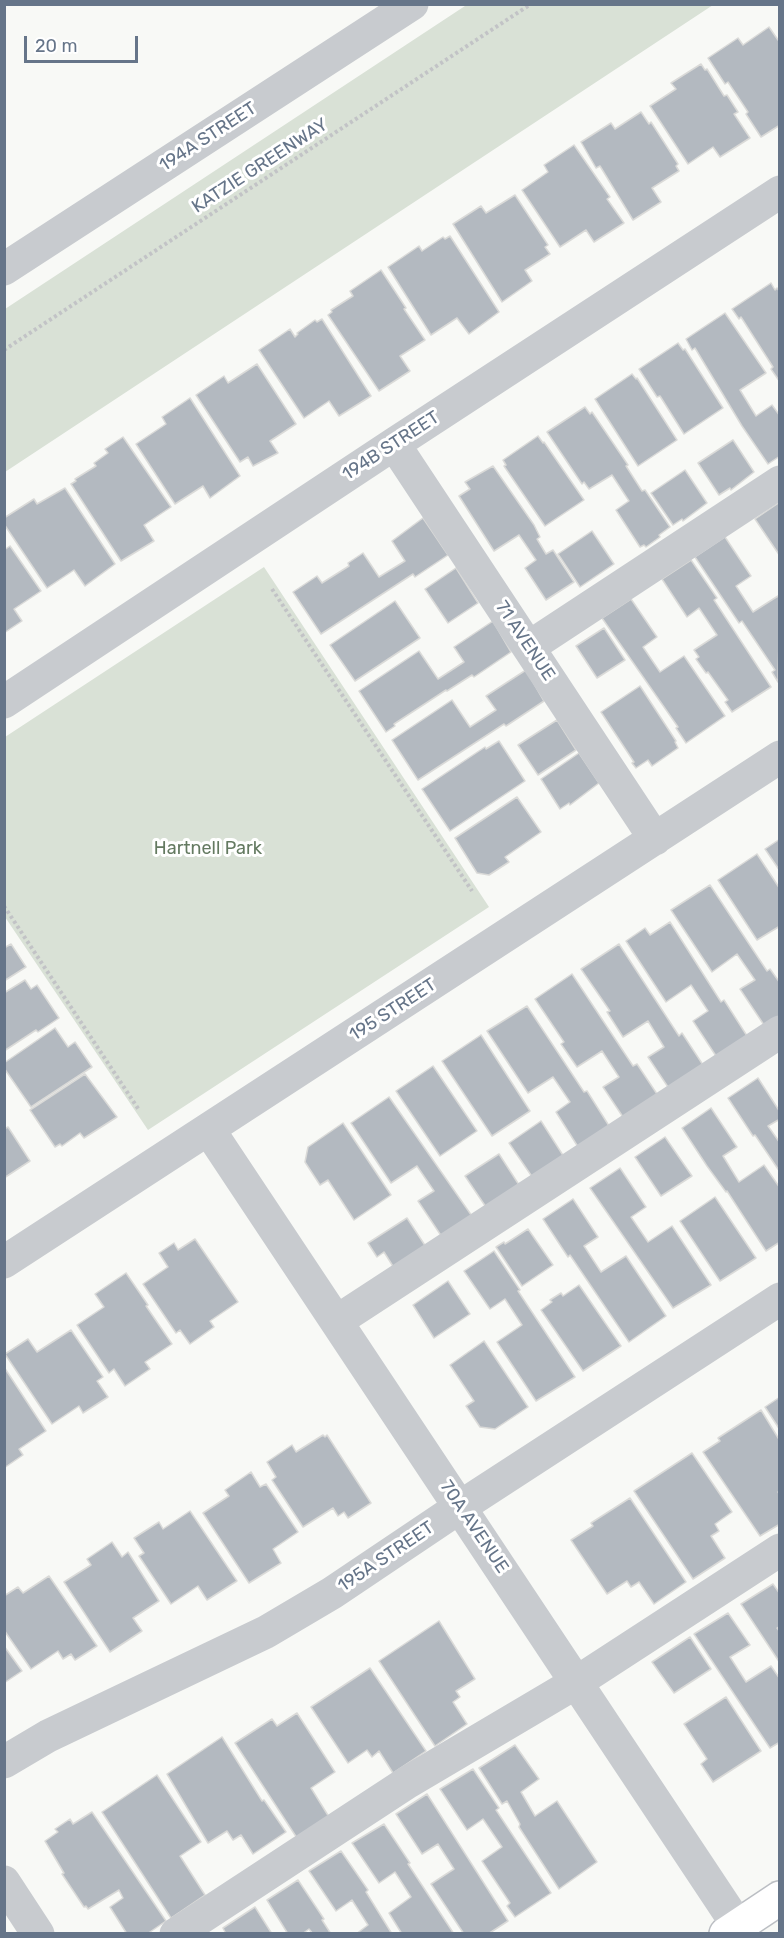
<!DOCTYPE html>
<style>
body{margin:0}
#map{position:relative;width:784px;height:1938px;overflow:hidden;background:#f8f9f6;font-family:Rubik,sans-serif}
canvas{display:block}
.frame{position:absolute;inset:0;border:6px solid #667589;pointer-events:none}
.scale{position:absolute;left:24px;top:36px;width:114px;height:27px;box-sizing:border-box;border:3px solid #667589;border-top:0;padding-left:8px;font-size:18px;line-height:21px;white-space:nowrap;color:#667589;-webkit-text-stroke:4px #fff;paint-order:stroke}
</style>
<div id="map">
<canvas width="784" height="1938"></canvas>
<div class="frame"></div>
<div class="scale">20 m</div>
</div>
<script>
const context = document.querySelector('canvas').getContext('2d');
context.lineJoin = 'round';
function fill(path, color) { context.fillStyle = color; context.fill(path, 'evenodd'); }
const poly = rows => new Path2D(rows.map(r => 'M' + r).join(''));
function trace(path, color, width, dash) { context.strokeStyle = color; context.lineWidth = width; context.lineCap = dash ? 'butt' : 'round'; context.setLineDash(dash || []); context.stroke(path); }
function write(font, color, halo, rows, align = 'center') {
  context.font = font + ' Rubik,sans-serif'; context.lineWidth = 6; context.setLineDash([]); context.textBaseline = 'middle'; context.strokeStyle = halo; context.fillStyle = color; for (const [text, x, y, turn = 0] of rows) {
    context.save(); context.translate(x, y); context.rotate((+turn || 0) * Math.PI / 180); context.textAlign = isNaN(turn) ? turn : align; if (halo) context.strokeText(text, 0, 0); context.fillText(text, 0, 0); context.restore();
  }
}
const green = poly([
 [468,4,713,5,5,472,5,309],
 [264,567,489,907,148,1130,5,917,5,737]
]);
const building = poly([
 [769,27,778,40,780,39,780,125,761,137,746,114,748,112,728,82,725,84,708,58,738,38,743,45,769,27],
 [701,64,705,70,707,69,724,96,727,95,738,112,734,114,750,138,720,157,713,147,688,164,650,106,676,89,671,83,701,64],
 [641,112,649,124,651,122,678,164,676,166,679,171,652,188,661,202,633,220,600,166,596,168,581,142,611,123,615,129,641,112],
 [574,145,610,197,607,199,624,223,594,242,586,230,560,247,522,190,548,172,544,165,574,145],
 [515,195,548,245,545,247,550,254,525,270,532,281,502,302,453,224,481,206,486,213,515,195],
 [450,236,499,312,469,334,457,318,431,335,388,267,419,246,422,251,443,237,445,239,450,236],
 [381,270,406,308,404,309,425,340,400,356,410,371,379,391,328,315,332,312,331,310,353,296,350,291,381,270],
 [771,283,775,290,777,288,780,292,780,382,771,369,773,367,741,317,739,319,732,309,771,283],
 [725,313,766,373,740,390,756,416,772,405,780,416,780,456,768,464,742,426,695,348,692,350,686,339,725,313],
 [322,319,371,396,339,416,329,401,304,418,259,350,290,329,295,337,298,334,297,333,315,320,317,322,322,319],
 [678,343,683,350,685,349,723,408,684,434,660,396,657,397,639,369,678,343],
 [257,364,296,424,270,441,278,453,253,466,248,457,240,462,196,395,224,376,228,383,257,364],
 [632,374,636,379,637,378,677,440,638,466,595,399,632,374],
 [190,398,240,476,210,498,203,486,175,504,136,444,166,424,162,417,190,398],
 [585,407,590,414,592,412,628,465,626,466,642,491,645,490,670,527,659,535,660,537,646,547,644,545,640,547,616,510,629,501,612,475,589,489,584,482,582,484,547,432,585,407],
 [538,436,543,443,544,442,584,500,545,526,504,466,506,465,503,460,538,436],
 [123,437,171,507,144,525,154,541,121,561,71,484,76,481,75,479,96,466,94,463,108,453,105,449,123,437],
 [733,440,754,472,731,490,730,488,719,495,698,463,733,440],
 [493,466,534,525,540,537,537,539,546,554,553,550,574,582,546,600,525,568,536,560,519,535,494,551,459,496,470,489,465,482,493,466],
 [685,470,707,503,683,521,682,519,673,525,651,493,685,470],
 [65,488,115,564,85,586,74,570,47,588,4,524,4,518,34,499,37,504,65,488],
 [780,502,780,556,755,519,780,502],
 [423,518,448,555,415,577,413,574,321,634,293,592,317,576,322,583,349,566,348,563,363,553,379,577,405,561,392,541,423,518],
 [592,531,614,564,580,587,558,554,592,531],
 [725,537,751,576,736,586,753,612,778,596,780,598,778,682,772,672,775,670,742,621,739,623,695,557,725,537],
 [10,546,41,591,14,609,22,621,4,633,4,550,10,546],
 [691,560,717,598,714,600,771,687,732,712,725,702,728,700,708,672,706,673,696,659,699,657,694,650,717,635,699,608,687,617,662,579,691,560],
 [456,568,478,603,448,623,425,589,456,568],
 [631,599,657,637,643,647,660,672,684,656,725,716,686,743,676,728,678,727,602,618,631,599],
 [395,601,420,638,355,681,330,645,395,601],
 [493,621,511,652,474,677,472,675,447,691,446,690,394,724,395,726,386,732,359,691,419,651,438,679,464,662,454,647,493,621],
 [604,628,625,660,597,678,576,646,604,628],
 [526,670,544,701,506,726,504,724,418,780,392,740,452,700,470,727,496,710,486,696,526,670],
 [640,686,676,741,675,742,678,748,652,766,648,760,636,768,632,763,634,762,601,712,640,686],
 [557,720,576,750,538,775,518,745,557,720],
 [499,741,525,781,450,831,422,789,485,747,486,749,499,741],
 [579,753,599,783,570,805,569,803,560,809,541,779,579,753],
 [517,797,541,832,505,857,509,862,489,875,477,873,455,838,517,797],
 [780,839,780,871,765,849,780,839],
 [757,854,780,889,780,926,757,940,718,880,757,854],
 [710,885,767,971,770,969,780,983,780,1021,766,1028,740,989,755,980,737,954,712,972,671,910,710,885],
 [670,922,721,1002,724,1000,749,1039,718,1059,693,1021,708,1011,691,985,666,1002,626,941,645,928,650,935,670,922],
 [11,944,26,967,4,981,4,948,11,944],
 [619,944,679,1036,682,1033,705,1068,670,1090,648,1057,664,1047,648,1021,623,1037,607,1012,610,1011,581,969,619,944],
 [572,974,633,1066,637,1064,659,1097,625,1120,603,1087,619,1077,602,1051,577,1067,561,1044,564,1042,535,999,572,974],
 [25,980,31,989,37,985,59,1018,38,1032,36,1030,4,1051,4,993,25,980],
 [527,1006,584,1092,587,1091,611,1129,580,1150,556,1112,570,1102,553,1077,528,1093,487,1031,527,1006],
 [55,1028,68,1047,75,1042,92,1067,31,1107,4,1068,4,1063,55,1028],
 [481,1035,530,1111,492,1136,442,1061,481,1035],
 [433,1066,477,1131,440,1156,396,1091,433,1066],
 [85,1074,117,1117,84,1138,80,1133,62,1146,60,1144,55,1147,30,1110,85,1074],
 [758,1078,780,1112,780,1119,768,1126,780,1143,780,1172,755,1135,753,1136,728,1098,758,1078],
 [389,1097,474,1219,444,1240,418,1201,434,1191,417,1166,391,1183,351,1123,389,1097],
 [711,1108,737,1147,723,1156,739,1182,764,1165,780,1188,780,1242,766,1251,727,1191,726,1192,707,1166,682,1128,711,1108],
 [541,1121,566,1160,535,1181,509,1143,541,1121],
 [343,1123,391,1195,354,1220,328,1180,320,1185,305,1162,308,1147,343,1123],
 [8,1127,30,1161,4,1178,4,1129,8,1127],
 [665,1137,692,1176,661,1196,635,1157,665,1137],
 [499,1154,521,1188,488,1210,465,1176,499,1154],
 [620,1168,646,1207,631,1217,648,1242,672,1226,711,1285,673,1308,590,1188,620,1168],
 [715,1197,756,1258,720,1281,680,1221,715,1197],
 [573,1199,598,1237,584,1246,601,1272,626,1256,666,1316,629,1342,570,1255,568,1257,543,1219,573,1199],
 [407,1218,428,1250,396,1271,384,1252,377,1257,368,1243,407,1218],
 [528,1229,553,1265,522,1286,496,1247,504,1242,505,1244,528,1229],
 [195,1239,238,1302,210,1321,214,1327,190,1344,180,1330,176,1333,143,1284,168,1267,159,1253,174,1243,178,1250,195,1239],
 [494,1251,520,1290,518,1291,575,1377,536,1401,497,1342,522,1325,505,1299,490,1309,464,1271,494,1251],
 [126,1273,148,1305,146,1306,172,1344,145,1362,150,1369,125,1386,114,1369,109,1373,77,1325,104,1307,95,1294,126,1273],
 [448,1281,470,1314,434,1338,413,1305,448,1281],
 [579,1285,621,1346,583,1371,541,1310,552,1302,550,1300,561,1293,563,1296,579,1285],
 [71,1330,103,1377,97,1381,108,1397,83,1413,79,1406,52,1424,5,1354,28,1339,37,1352,71,1330],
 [484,1341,528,1407,495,1429,480,1427,466,1406,474,1401,450,1365,484,1341],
 [4,1367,46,1431,19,1449,23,1455,4,1468,4,1367],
 [780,1397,780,1430,765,1407,780,1397],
 [761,1410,780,1441,780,1491,778,1492,780,1495,780,1524,760,1536,703,1452,720,1441,718,1438,761,1410],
 [323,1435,325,1437,327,1435,371,1503,348,1518,344,1512,338,1516,333,1508,303,1527,272,1480,276,1477,267,1462,292,1445,296,1452,323,1435],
 [692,1453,732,1512,715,1524,719,1531,711,1536,725,1558,693,1579,634,1491,692,1453],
 [251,1472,260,1487,266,1484,298,1532,273,1549,281,1563,249,1583,203,1513,229,1496,225,1490,251,1472],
 [630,1498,686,1582,654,1604,639,1582,631,1587,627,1581,607,1594,571,1540,593,1526,591,1523,630,1498],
 [190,1511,237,1581,207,1600,198,1586,171,1604,139,1556,144,1553,134,1538,159,1522,163,1529,190,1511],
 [112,1542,122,1557,128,1552,159,1601,133,1618,142,1631,110,1652,64,1582,91,1565,87,1559,112,1542],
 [49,1576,97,1646,75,1660,71,1654,63,1659,58,1651,31,1669,4,1630,4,1596,18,1587,23,1593,49,1576],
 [773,1584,780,1594,780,1626,777,1628,780,1632,780,1663,741,1604,773,1584],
 [728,1613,750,1645,730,1657,746,1682,771,1666,780,1679,780,1742,770,1748,694,1634,728,1613],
 [439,1621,475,1679,456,1691,460,1697,453,1702,467,1724,435,1746,379,1661,439,1621],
 [690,1637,711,1669,674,1693,652,1662,690,1637],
 [4,1646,22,1671,4,1683,4,1646],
 [370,1668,426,1751,393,1773,379,1751,372,1757,367,1750,348,1763,311,1707,370,1668],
 [726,1697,761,1751,713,1782,701,1764,707,1759,684,1724,726,1697],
 [297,1713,335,1772,311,1788,329,1817,297,1838,235,1743,272,1719,277,1726,297,1713],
 [222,1737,262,1801,264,1800,286,1832,253,1854,241,1835,233,1840,227,1831,208,1843,167,1774,222,1737],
 [515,1745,539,1779,521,1792,535,1816,557,1801,597,1862,559,1889,519,1827,520,1824,507,1801,502,1804,479,1768,515,1745],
 [473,1769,499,1808,496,1810,551,1893,515,1917,507,1906,510,1903,482,1861,502,1847,483,1819,467,1830,440,1789,473,1769],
 [157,1775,201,1842,180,1856,205,1895,171,1918,102,1812,157,1775],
 [427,1794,508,1921,488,1934,464,1934,431,1884,454,1869,438,1844,422,1854,396,1814,427,1794],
 [92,1812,166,1921,147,1934,127,1934,110,1907,123,1898,119,1890,88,1909,86,1906,84,1907,62,1874,64,1873,45,1841,58,1832,55,1829,70,1819,73,1824,92,1812],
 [384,1824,410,1863,408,1864,454,1934,402,1934,389,1913,411,1897,395,1872,379,1883,352,1843,384,1824],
 [341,1851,368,1890,366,1892,392,1934,356,1934,368,1925,352,1900,336,1911,309,1871,341,1851],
 [298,1880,324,1919,322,1920,331,1934,313,1934,309,1929,302,1934,288,1934,267,1900,298,1880],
 [255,1907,272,1934,226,1934,223,1928,255,1907]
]);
const path = poly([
 [4,350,531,4],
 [272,589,472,891],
 [4,906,139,1110]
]);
const minor = poly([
 [4,269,412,4],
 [394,444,655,839],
 [529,647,780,482],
 [4,702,394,444,780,192],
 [209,1130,738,1926],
 [4,1262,780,757],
 [337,1321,780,1032],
 [4,1762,48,1736,266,1632,332,1593,460,1507,780,1299],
 [4,1882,38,1934],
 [176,1934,408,1782,577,1682,780,1550]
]);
const major = poly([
 [726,1934,780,1898]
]);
const streetNames = [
 ["194A STREET",208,137,-33],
 ["KATZIE GREENWAY",260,166,-33],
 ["194B STREET",391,446,-33],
 ["71 AVENUE",525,641,56],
 ["195 STREET",393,1010,-33],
 ["70A AVENUE",474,1527,56],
 ["195A STREET",386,1557,-34]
];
const parkNames = [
 ["Hartnell Park",208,849]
];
fill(green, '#d9e1d6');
fill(building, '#b3b9c0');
trace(building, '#dadad8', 1.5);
trace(major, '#bbbec3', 36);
trace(path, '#c2c3c6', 4, [3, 3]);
trace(minor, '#c8cbcf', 33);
trace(major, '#fff', 33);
write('18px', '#667589', '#fff', streetNames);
write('18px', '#647a61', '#fff', parkNames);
</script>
